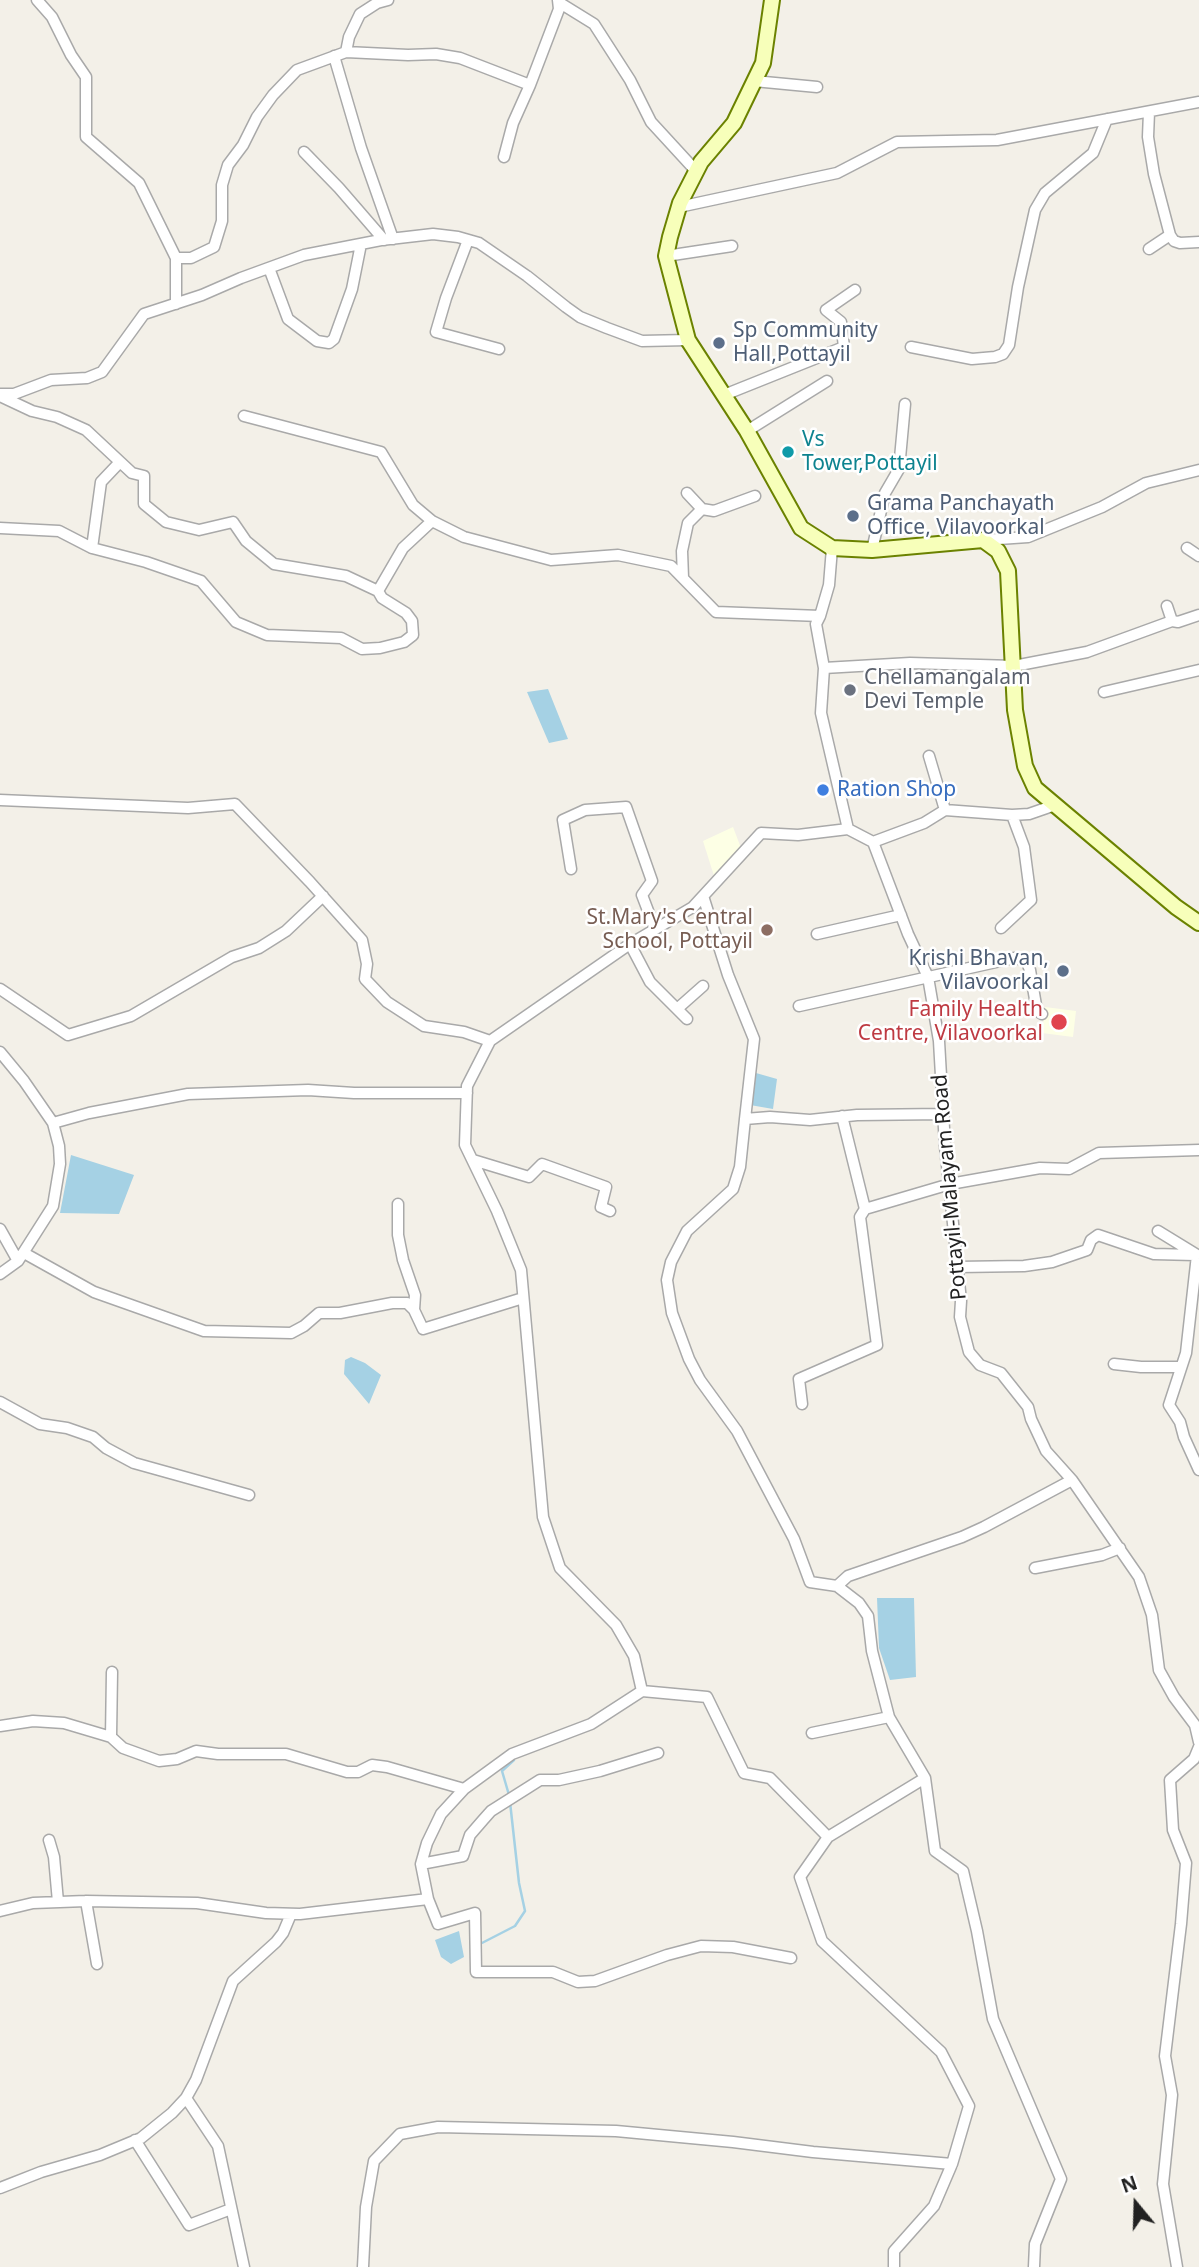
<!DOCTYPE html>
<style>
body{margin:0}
#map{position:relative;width:1199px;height:2267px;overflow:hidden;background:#f3f0e8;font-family:"Noto Sans",sans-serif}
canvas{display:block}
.north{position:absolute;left:1101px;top:2169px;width:70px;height:70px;-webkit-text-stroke:5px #fff;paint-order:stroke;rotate:341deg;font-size:19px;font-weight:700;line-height:28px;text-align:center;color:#222}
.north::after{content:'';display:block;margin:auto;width:24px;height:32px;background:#222;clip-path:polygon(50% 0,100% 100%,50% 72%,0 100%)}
</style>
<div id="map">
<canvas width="1199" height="2267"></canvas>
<div class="north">N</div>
</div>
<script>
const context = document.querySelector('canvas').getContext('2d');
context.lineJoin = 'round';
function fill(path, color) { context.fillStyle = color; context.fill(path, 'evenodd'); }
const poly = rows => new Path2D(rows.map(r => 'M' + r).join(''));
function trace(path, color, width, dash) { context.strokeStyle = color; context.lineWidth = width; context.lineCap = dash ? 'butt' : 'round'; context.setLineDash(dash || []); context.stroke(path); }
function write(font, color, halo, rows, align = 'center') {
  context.font = font + ' "Noto Sans",sans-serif'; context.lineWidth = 5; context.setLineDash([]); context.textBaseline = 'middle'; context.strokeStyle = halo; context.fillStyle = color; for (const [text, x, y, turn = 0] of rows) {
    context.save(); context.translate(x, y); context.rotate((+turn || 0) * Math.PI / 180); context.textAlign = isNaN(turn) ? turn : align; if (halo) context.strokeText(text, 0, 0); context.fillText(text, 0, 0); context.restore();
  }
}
const education = poly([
 [733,827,741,848,715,879,703,841],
 [1045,1007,1076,1011,1073,1037,1042,1033]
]);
const water = poly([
 [548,689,568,739,549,743,527,692],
 [756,1073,777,1079,773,1109,750,1105],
 [71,1155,134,1175,119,1214,60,1213],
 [351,1357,365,1363,381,1375,369,1404,344,1374,345,1360],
 [877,1598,914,1598,916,1677,890,1680,879,1648],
 [459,1931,464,1957,451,1964,441,1957,435,1940]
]);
const stream = poly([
 [509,1795,502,1771,514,1760],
 [480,1944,515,1926,525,1911,519,1883,510,1802]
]);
const street = poly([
 [37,0,52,17,71,55,86,77,86,137,139,183,176,258],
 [560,3,594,24,630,80,651,122,696,171],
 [346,52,408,55,436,54,460,58,530,85,559,9,558,0],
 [334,56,361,148,393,239],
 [754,81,817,87],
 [1149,112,1148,137,1154,174,1170,235,1174,241,1180,243,1199,242],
 [304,152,339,188,384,240],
 [504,157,513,123,530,85],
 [679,207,837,173,897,142,997,140,1199,102],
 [468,240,446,298,436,332,499,349],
 [1149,249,1170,235],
 [666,256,732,246],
 [269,268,288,319,317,341,329,343,334,339,352,289,361,244],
 [176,304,176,258,191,258,214,247,222,221,222,185,228,165,243,145,257,117,273,95,297,70,346,52,349,37,360,14,377,3,388,0],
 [911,347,972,359,995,357,1003,354,1009,345,1018,287,1035,210,1045,193,1093,153,1107,119],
 [1,394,14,394,51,380,87,378,102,372,144,314,202,295,241,278,304,255,381,240,433,234,458,237,479,243,527,276,566,307,580,317,607,328,642,341,688,340],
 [724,395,844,347,841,322,826,310,855,290],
 [0,396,32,411,57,417,86,430,132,473,144,476,144,504,166,522,199,530,233,522,246,541,274,564,346,576,378,591,403,548,432,521,464,537,551,560,618,555,671,566,716,612,820,616],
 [244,416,381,452,413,505,432,521],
 [747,431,827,381],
 [687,493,702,509,714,511,755,496],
 [0,528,59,531,92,548,146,562,201,581,236,622,267,635,341,638,362,649,380,648,404,642,413,635,412,621,406,613,382,598,378,591],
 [984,540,1028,537,1102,507,1146,483,1199,470],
 [92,548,101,482,120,462],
 [832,548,829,585,820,616,816,624,824,668,821,713,848,829,873,842,908,934,928,977,939,1041,945,1146,961,1301,960,1317,969,1352,980,1365,1001,1373,1028,1407,1031,1419,1046,1451,1072,1480,1139,1577,1152,1615,1159,1670,1174,1697,1195,1725,1199,1742],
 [1187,548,1199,556],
 [872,550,885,493,899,469,905,404],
 [683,578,682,551,688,523,702,509],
 [1167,606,1172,621,1178,622,1199,615],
 [824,668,910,663,1014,666,1087,652,1172,621],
 [1104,692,1199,670],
 [929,756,945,810,1012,815,1029,814,1055,805],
 [0,800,188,808,235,804,310,882,362,940,367,964,365,979,387,1002,424,1026,464,1032,490,1041,630,944,693,907,761,833,798,835,848,829],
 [873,842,924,823,945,810],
 [571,869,563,820,585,810,626,807,652,881,642,895,655,929],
 [703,896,728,975,754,1039,745,1119],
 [1001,928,1031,900,1024,847,1012,815],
 [817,934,901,915],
 [630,944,650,982,687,1019],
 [0,989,68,1035,131,1016,232,957,259,948,286,931,323,896],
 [799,1006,1014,958,1026,960,1030,970,1037,1011,1042,1014],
 [677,1009,703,986],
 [0,1052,24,1081,53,1123,89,1113,188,1094,308,1090,354,1093,467,1093],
 [473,1160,529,1177,542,1164,606,1187,601,1207,610,1211],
 [398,1204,398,1235,403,1260,415,1295,414,1310],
 [865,1209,950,1184,1040,1168,1069,1169,1099,1153,1199,1150],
 [0,1229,18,1261],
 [1158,1231,1197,1255,1186,1353,1169,1405,1180,1422,1184,1437,1199,1470],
 [24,1253,94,1292,204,1331,291,1333,304,1326,319,1313,340,1313,392,1303,407,1303,414,1310,423,1329,523,1298],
 [958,1267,1024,1266,1052,1262,1087,1250,1091,1240,1098,1235,1154,1254,1195,1255],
 [0,1274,18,1261,53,1206,60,1164,59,1146,53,1123],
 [1114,1364,1141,1367,1181,1367],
 [0,1402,40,1424,67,1428,93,1437,106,1448,134,1463,249,1495],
 [802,1404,799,1379,877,1345,860,1217,865,1209,842,1116],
 [1035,1568,1102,1555,1120,1548],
 [837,1586,848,1576,962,1537,984,1527,1072,1480],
 [642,1691,707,1697,744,1773,770,1778,828,1837],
 [889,1717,872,1651,868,1616,859,1603,837,1586,810,1582,794,1539,737,1431,700,1380,689,1359,672,1313,667,1280,671,1262,687,1231,733,1189,740,1167,745,1119,770,1117,810,1120,857,1115,944,1114],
 [0,1726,33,1721,64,1723,111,1737,123,1748,159,1761,177,1759,196,1751,218,1754,286,1754,347,1772,358,1772,372,1765,387,1767,464,1789],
 [812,1733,889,1717,925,1778,935,1851,963,1871,977,1931,993,2019,1061,2179,1035,2244,1034,2267],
 [111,1737,112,1672],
 [49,1840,54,1857,58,1902],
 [421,1864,463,1856,470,1835,483,1820,491,1811,540,1780,559,1780,600,1771,658,1753],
 [428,1899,438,1924,475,1913,476,1972,553,1972,578,1982,595,1981,667,1955,701,1946,733,1947,791,1958],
 [86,1901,97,1964],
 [0,1911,33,1903,86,1901,197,1903,266,1913,300,1914,428,1899,421,1864,427,1843,441,1814,464,1789,512,1754,591,1724,642,1691,634,1656,616,1625,560,1568,543,1517,521,1270,497,1211,465,1145,467,1086,490,1041],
 [186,2098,218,2146,244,2267],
 [135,2140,189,2225,231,2209],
 [0,2188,41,2172,100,2155,141,2138,172,2113,186,2098,196,2080,233,1981,276,1942,283,1933,291,1914],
 [363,2267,366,2207,374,2161,400,2134,438,2127,616,2131,733,2142,813,2152,952,2164],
 [894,2267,894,2251,934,2206,952,2164,969,2106,941,2052,822,1941,800,1877,828,1837,925,1778],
 [1177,2267,1163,2184,1172,2095,1165,2056,1181,1924,1186,1863,1173,1830,1170,1780,1194,1759,1199,1747]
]);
const secondary = poly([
 [772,0,763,63,734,123,701,162,680,203,670,237,666,256,688,340,747,431,801,528,832,548,872,550,983,540,998,551,1008,571,1015,710,1025,766,1035,788,1176,907,1199,923]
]);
const markers = [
 [719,343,7,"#5c6f8a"],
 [788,452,7,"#0f9aa8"],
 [853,516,7,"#5c6f8a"],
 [850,690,7,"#6b7280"],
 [823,790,7,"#3f7fe0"],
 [767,930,7,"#8d6e63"],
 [1063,971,7,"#5c6f8a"],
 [1059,1022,9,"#e0444e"]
];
const serviceNames = [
 ["Sp Community",733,331],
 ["Hall,Pottayil",733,355],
 ["Grama Panchayath",867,504],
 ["Office, Vilavoorkal",867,528],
 ["Krishi Bhavan,",1049,959,"right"],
 ["Vilavoorkal",1049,983,"right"]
];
const cultureNames = [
 ["Vs",802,440],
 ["Tower,Pottayil",802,464]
];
const worshipNames = [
 ["Chellamangalam",864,678],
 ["Devi Temple",864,702]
];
const shopNames = [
 ["Ration Shop",837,790]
];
const educationNames = [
 ["St.Mary's Central",753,918],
 ["School, Pottayil",753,942]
];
const healthNames = [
 ["Family Health",1043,1010],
 ["Centre, Vilavoorkal",1043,1034]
];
const streetNames = [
 ["Pottayil-Malayam Road",950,1187,-95]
];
fill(education, '#fdffe5');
fill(water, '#a5d1e4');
trace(stream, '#a5d1e4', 2.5);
trace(street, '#a9a9a9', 13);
trace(secondary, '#6b8200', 18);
trace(street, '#fff', 10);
trace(secondary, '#f7ffba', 14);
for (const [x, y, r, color] of markers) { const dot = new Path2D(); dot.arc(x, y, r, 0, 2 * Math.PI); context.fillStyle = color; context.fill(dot); trace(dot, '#fff', 2.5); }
write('21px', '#4e5e75', '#fff', serviceNames, 'left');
write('21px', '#0d838f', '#fff', cultureNames, 'left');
write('21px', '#5b616d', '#fff', worshipNames, 'left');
write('21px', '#366cbe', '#fff', shopNames, 'left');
write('21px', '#785e54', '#fff', educationNames, 'right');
write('21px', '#be3a42', '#fff', healthNames, 'right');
write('21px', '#222', '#fff', streetNames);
</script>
